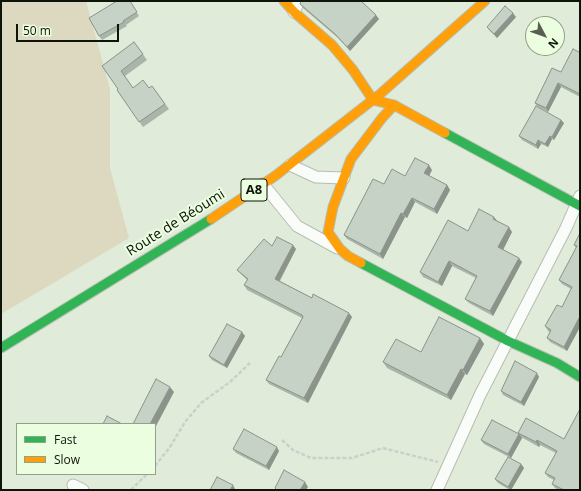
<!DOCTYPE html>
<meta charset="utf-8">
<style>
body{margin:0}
#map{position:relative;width:581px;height:491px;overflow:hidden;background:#e0ebd9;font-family:"Open Sans",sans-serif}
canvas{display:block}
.frame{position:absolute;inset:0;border:2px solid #0e140a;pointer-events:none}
.legend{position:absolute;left:16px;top:423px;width:140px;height:52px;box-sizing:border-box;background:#ebffe0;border:1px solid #93a18a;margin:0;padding:5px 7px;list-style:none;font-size:12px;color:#0e140a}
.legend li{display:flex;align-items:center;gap:8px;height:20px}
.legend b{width:20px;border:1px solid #93a18a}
.north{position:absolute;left:525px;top:16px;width:40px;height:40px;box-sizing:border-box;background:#ebffe0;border:1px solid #93a18a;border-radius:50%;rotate:131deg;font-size:11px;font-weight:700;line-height:16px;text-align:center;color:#0e140a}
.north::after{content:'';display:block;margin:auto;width:14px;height:18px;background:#585f52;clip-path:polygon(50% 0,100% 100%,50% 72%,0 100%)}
.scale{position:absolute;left:16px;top:24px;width:103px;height:18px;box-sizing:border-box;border:2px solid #0e140a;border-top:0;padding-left:5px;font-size:12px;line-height:14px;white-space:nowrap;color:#0e140a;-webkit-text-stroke:3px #ebffe0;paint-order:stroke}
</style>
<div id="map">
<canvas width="581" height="491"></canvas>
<div class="frame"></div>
<ul class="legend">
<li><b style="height:5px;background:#30b455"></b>Fast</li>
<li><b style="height:5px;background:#ff9f0a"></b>Slow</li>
</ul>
<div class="north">N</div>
<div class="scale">50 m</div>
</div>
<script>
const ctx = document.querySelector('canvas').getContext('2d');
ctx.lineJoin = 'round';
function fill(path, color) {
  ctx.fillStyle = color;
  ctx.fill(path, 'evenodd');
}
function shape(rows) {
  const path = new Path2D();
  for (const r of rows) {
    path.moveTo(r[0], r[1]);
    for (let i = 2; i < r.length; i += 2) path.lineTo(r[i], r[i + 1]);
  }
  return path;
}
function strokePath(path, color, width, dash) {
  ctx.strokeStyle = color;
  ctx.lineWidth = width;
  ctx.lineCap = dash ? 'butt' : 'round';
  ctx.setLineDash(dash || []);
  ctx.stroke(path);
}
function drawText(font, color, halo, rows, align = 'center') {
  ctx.font = font + ' "Open Sans",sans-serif';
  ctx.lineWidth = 4;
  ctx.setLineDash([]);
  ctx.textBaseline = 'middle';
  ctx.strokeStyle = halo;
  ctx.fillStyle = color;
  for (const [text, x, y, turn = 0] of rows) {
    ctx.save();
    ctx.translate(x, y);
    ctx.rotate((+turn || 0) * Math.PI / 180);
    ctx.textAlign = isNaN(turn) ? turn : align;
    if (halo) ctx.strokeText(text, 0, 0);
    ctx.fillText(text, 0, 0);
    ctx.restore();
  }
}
const green = shape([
 [1,1,86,1,110,89,110,168,129,238,1,314]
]);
const path = shape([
 [282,440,293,450,311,458,352,458,383,448,438,462],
 [155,466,170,447,185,422,201,403,230,382,250,363],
 [131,490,147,474]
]);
const street = shape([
 [294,12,299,1],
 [290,165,316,177,344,178],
 [263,184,297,226,337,248],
 [73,485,83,490],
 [437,490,480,395,566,228,580,196]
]);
const fast = shape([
 [445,133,580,206],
 [361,263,508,341,557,363,580,377],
 [1,348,211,219]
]);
const slow = shape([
 [284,1,294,12,332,45,353,70,373,100,394,105,445,133],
 [211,219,275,176,379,95,485,1],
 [361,263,348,256,340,249,328,232,333,207,351,159,382,118,394,105]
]);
const wall = shape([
 [130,1,139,16,126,25,127,26,102,40,99,36],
 [300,4,379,19,350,51,338,38,303,8],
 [516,17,497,38,489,30,487,27],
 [134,42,147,60,125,76,133,88,149,88,152,86,169,109,143,127,117,90,118,89,102,66],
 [580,50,580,97,561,87,548,112,537,106,535,103],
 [561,120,564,123,554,140,552,139,548,147,541,144,538,149,522,140,519,136],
 [432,170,429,176,447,185,450,190,437,214,415,202,407,218,405,217,383,259,347,239,344,235,384,184,405,176],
 [468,231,512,232,503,249,522,262,493,316,469,303,465,299,476,278,452,266,442,286,423,277,420,272],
 [580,233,580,327,567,351,550,342,547,338,550,332,548,331,545,326,562,307,571,289,562,284,559,280,576,248,574,245],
 [272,246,296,249,280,281,312,298,352,317,308,403,269,384,266,380,281,357,302,318,247,290,244,285,247,280,237,270],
 [245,336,227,368,212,360,209,356],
 [480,338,484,344,467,375,465,374,451,400,387,368,383,362,421,352],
 [539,377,524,406,503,395,501,391],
 [518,433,564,439,580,490,558,490,555,488,552,484,554,480,548,477,545,473,556,453,540,445,539,447,521,437,522,438,511,458,484,444,481,440,519,434],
 [233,449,279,451,269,470,236,453],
 [521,464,524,468,511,490,510,490,498,483,495,479]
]);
const shadedWall = shape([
 [513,13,516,17,497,38,494,34],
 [376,15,379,19,350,51,347,47],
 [558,83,561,87,548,112,546,108],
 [561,120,564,123,554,140,552,137],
 [550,136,552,139,548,147,545,144],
 [538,140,541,144,538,149,536,145],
 [429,165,432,170,428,178,424,173],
 [447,185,450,190,437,214,434,209],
 [412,198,415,202,407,218,403,214],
 [401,213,405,217,383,259,380,254],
 [494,217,498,222,493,219],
 [509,227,512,232,502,252,498,247],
 [293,245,296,249,278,283,275,279],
 [519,258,522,262,493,316,490,311],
 [449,261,452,266,442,286,438,282],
 [349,313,352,317,308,403,304,398],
 [579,318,580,320,580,327,567,351,564,347],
 [242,332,245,336,227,368,224,365],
 [480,338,484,344,467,375,463,370],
 [461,369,465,374,451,400,447,395],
 [537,373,539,377,524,406,521,402],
 [170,387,174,392,155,428,155,424,150,424],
 [519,434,522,438,511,458,508,454],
 [537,440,540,445,539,447,536,442],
 [277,447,279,451,269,470,266,466],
 [521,464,524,468,511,490,508,487],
 [305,482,308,487,306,490,300,490],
 [233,485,235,489,235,490,230,490]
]);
const building = shape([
 [117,1,130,1,137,12,123,21,124,22,99,36,89,18,117,1],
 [301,1,361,1,376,15,347,47,335,34,300,4,301,1],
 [505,6,513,13,494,34,487,27,505,6],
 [134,42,143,54,121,71,133,88,143,80,149,88,152,86,165,104,139,122,117,90,118,89,102,66,134,42],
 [573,49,579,52,580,50,580,94,558,83,546,108,535,103,552,68,561,72,573,49],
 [536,106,561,120,552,137,550,136,545,144,538,140,536,145,519,136,536,106],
 [415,158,429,165,424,173,447,185,434,209,412,198,403,214,401,213,380,254,344,235,373,179,384,184,392,169,405,176,415,158],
 [479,209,494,217,493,219,509,227,498,247,519,258,490,311,465,299,477,276,449,261,438,282,420,272,448,220,468,231,479,209],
 [580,233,580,319,579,318,564,347,547,338,551,330,545,326,557,305,562,307,572,287,559,280,577,246,574,245,580,233],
 [277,237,293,245,275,279,312,298,313,294,349,313,304,398,266,380,279,356,281,357,303,317,302,315,244,285,248,279,237,270,264,239,272,246,277,237],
 [439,317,480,338,463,370,461,369,447,395,383,362,396,339,421,352,439,317],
 [227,324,242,332,224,365,209,356,227,324],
 [515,361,537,373,521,402,501,391,515,361],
 [156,379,170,387,150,424,133,424,156,379],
 [580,409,580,490,564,490,552,484,555,478,545,473,557,451,537,440,536,442,518,433,526,418,564,439,580,409],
 [107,416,122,424,103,424,107,416],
 [492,420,519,434,508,454,481,440,492,420],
 [244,429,277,447,266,466,233,449,244,429],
 [508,457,521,464,508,487,495,479,508,457],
 [284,470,305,482,300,490,276,490,276,489,275,488,284,470],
 [217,477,233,485,230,490,210,490,217,477]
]);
const shields = [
 [254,190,26]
];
const shieldNames = [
 ["A8",254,190]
];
const streetNames = [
 ["Route de Béoumi",176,223,-32]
];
fill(green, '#ddd9c0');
strokePath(street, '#b6beb0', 13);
strokePath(fast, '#b6beb0', 11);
strokePath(slow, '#b6beb0', 11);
strokePath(path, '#cccfca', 2.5, [4, 2]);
strokePath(street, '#fafcf9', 11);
strokePath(fast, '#30b455', 9);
strokePath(slow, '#ff9f0a', 9);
fill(wall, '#aab5aa');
fill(shadedWall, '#8b938b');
fill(building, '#c6d2c6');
strokePath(building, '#8b938b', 1);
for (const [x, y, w] of shields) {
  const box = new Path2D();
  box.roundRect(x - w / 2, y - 11, w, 22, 3);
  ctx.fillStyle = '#ebffe0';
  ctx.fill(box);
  strokePath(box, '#0e140a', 1);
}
drawText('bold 13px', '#0e140a', null, shieldNames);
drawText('14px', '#0e140a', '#ebffe0', streetNames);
</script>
